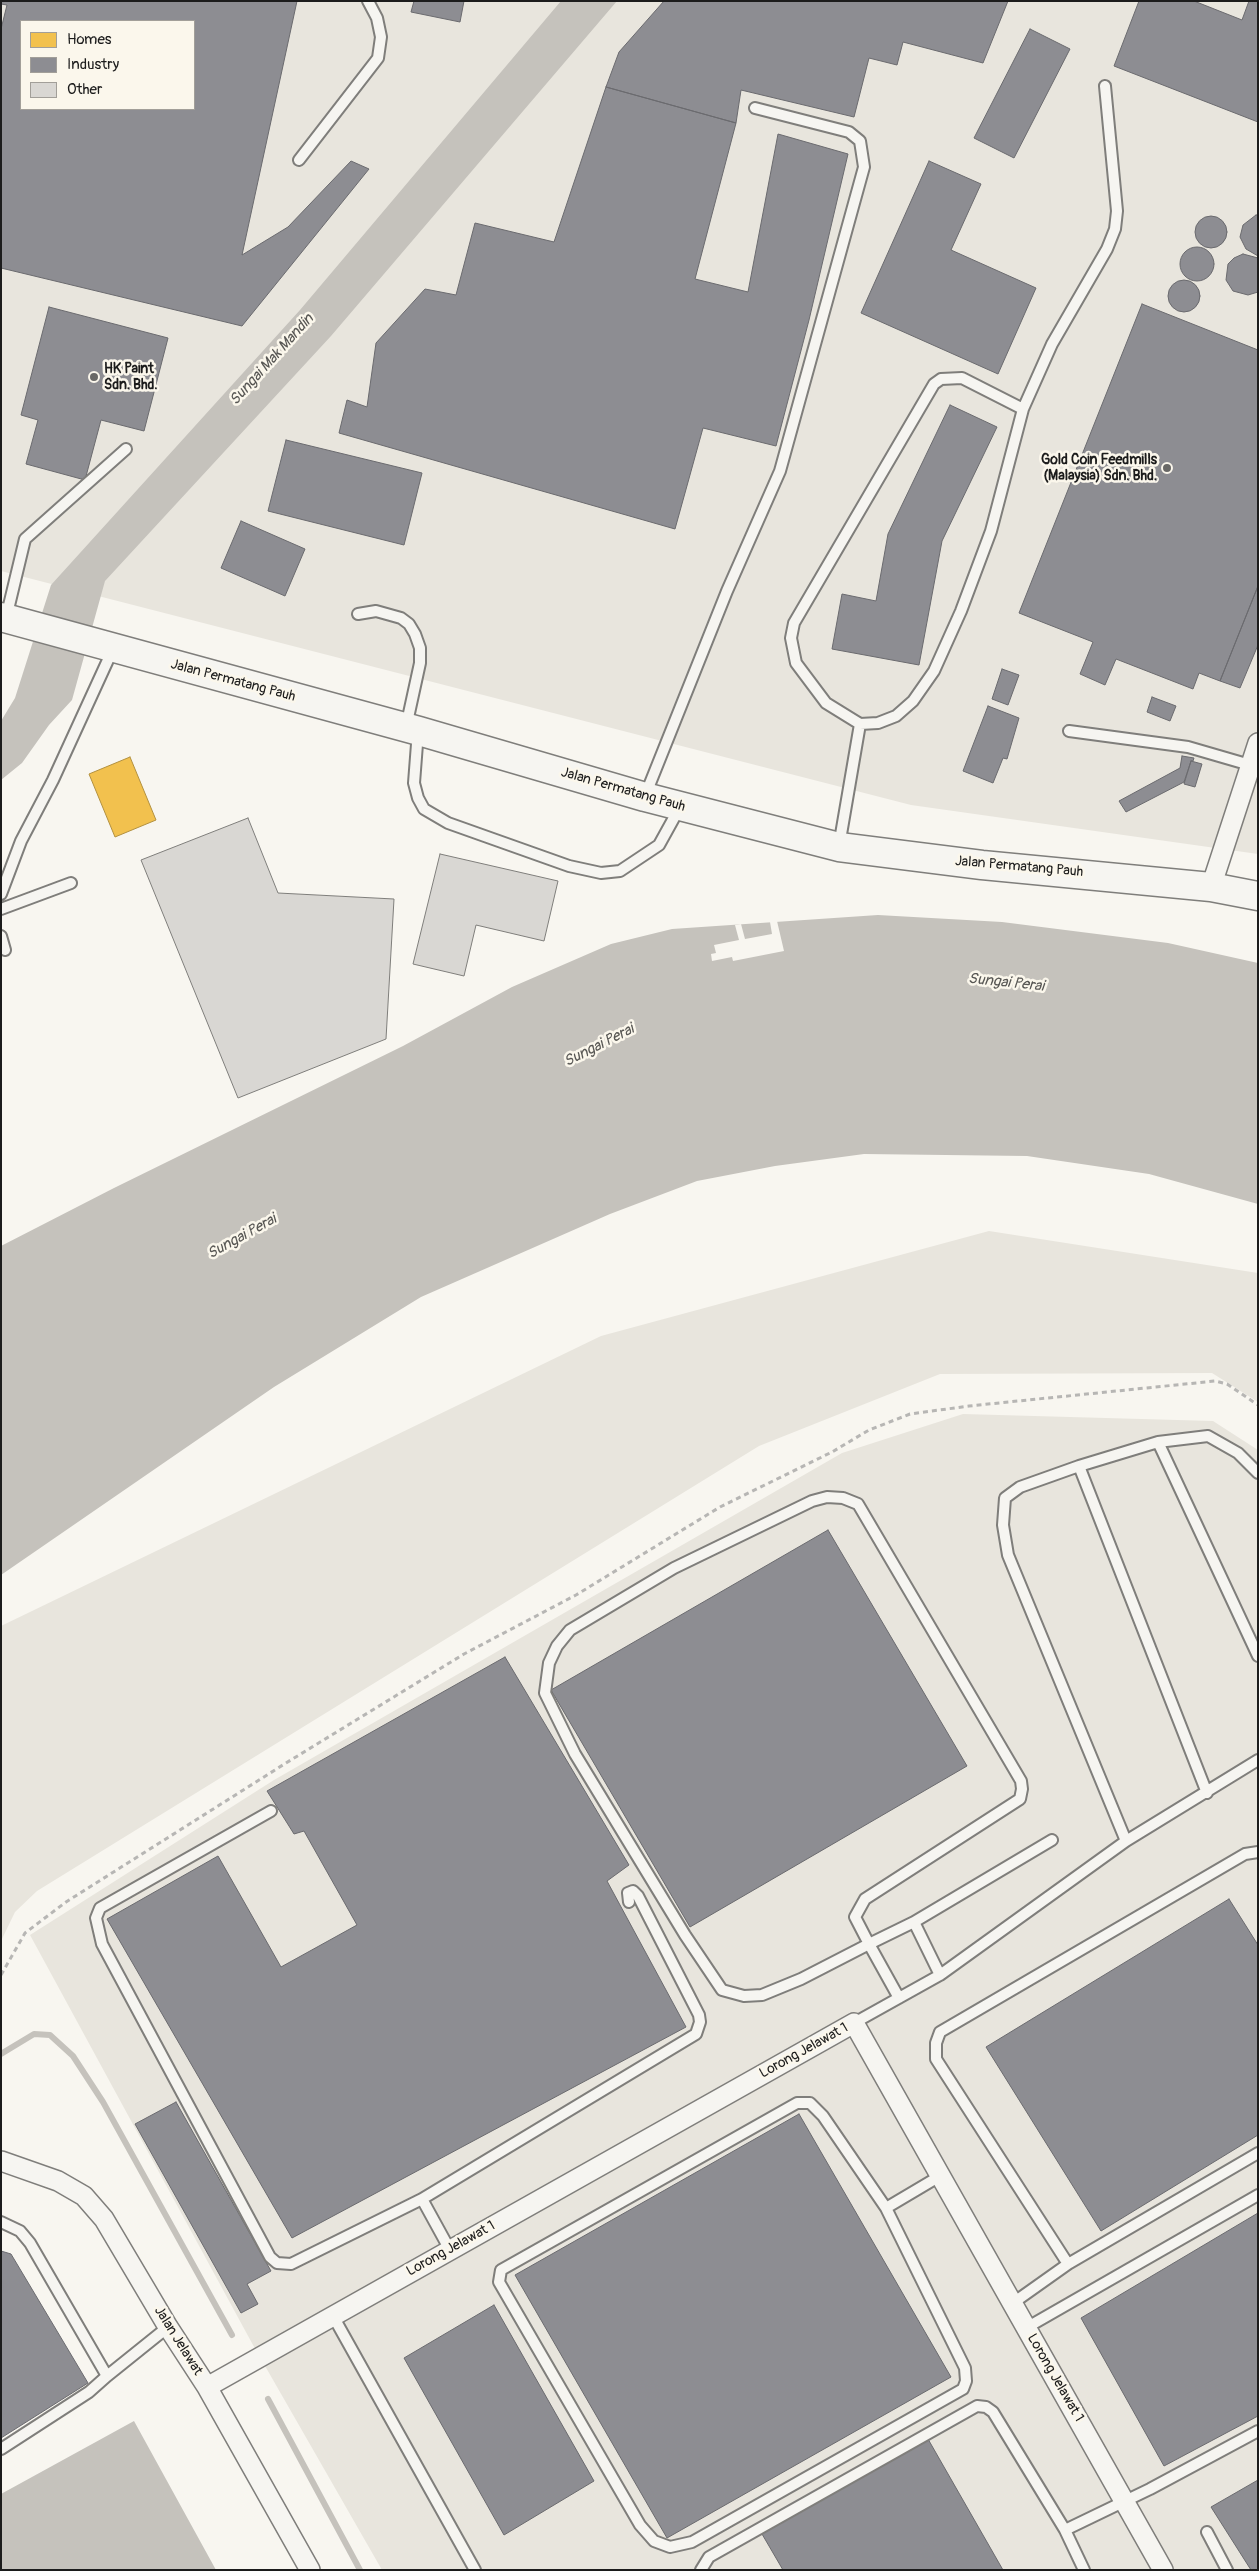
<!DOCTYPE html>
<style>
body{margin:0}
#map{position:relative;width:1259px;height:2571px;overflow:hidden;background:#f8f6f0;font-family:Pangolin,sans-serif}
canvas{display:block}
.frame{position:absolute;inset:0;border:2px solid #1c1c1c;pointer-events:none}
.legend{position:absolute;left:20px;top:20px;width:175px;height:90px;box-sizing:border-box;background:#fbf7ec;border:1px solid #a29f99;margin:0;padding:6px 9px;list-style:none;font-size:15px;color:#1c1c1c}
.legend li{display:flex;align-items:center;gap:10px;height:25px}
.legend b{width:25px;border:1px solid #a29f99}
</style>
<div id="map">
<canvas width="1259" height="2571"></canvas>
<div class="frame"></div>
<ul class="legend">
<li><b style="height:14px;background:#f2c14e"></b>Homes</li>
<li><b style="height:14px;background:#8d8d92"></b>Industry</li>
<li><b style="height:14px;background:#d9d7d3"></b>Other</li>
</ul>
</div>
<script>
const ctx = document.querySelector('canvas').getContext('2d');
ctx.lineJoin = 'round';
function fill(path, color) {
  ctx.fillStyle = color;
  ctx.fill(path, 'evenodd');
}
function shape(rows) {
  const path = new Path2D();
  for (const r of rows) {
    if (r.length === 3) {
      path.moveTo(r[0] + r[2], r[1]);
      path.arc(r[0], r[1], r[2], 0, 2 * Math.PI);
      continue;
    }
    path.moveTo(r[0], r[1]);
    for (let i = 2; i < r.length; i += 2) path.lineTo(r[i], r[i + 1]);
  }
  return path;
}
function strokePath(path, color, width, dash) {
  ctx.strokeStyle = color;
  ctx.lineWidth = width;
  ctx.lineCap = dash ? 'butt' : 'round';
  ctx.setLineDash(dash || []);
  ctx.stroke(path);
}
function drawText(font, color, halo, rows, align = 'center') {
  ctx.font = font + ' Pangolin,sans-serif';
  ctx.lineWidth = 5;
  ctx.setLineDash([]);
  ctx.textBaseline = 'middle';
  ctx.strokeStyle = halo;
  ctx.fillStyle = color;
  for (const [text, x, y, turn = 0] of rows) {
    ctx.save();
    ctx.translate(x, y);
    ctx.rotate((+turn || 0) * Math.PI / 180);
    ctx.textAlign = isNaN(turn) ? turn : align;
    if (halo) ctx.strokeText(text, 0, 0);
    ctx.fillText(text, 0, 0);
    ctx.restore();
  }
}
const built = shape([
 [1,1,1258,1,1258,854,911,805,1,571],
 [21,21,194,21,194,109,21,109],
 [989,1231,1258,1273,1258,1402,1212,1373,940,1374,759,1446,37,1891,15,1912,1,1941,1,1626,601,1336],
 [963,1414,1213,1421,1258,1450,1258,2570,382,2570,253,2345,30,1935,274,1780,842,1453]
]);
const water = shape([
 [561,1,617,1,331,336,105,581,72,700,49,725,22,763,1,780,1,721,15,698,51,585,300,310],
 [878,915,1002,922,1168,943,1258,963,1258,1204,1149,1174,1027,1156,864,1154,775,1166,697,1181,610,1214,421,1297,274,1387,1,1575,1,1246,114,1188,403,1046,512,987,611,944,672,929],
 [134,2421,216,2570,1,2570,1,2494]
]);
const pier = shape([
 [777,921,784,951,733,961,732,957,712,961,711,954,716,953,714,945,739,940,735,925,741,924,745,939,772,934,770,922]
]);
const homes = shape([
 [130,757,156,820,115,837,89,774,130,757]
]);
const industry = shape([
 [1,1,297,1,242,255,288,227,351,161,369,169,242,326,1,268,1,29,7,5,1,4,1,1],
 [21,21,194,21,194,109,21,109,21,21],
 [414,1,464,1,460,22,411,12,414,1],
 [664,1,1008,1,983,63,903,42,897,65,869,58,854,117,741,90,736,123,606,87,619,52,664,1],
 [1139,1,1194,1,1242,20,1249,1,1258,1,1258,122,1114,66,1139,1],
 [1030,29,1070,49,1014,158,974,138,1030,29],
 [606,87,736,123,695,279,748,292,778,134,848,154,809,320,776,446,703,428,675,529,339,433,347,400,367,407,376,343,425,289,456,295,475,223,554,242,606,87],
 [929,161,981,184,951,250,1036,288,998,374,861,313,929,161],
 [1256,215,1258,215,1258,256,1246,249,1240,237,1243,225,1256,215],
 [1211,232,16],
 [1197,264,17],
 [1243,254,1258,258,1258,292,1248,295,1233,291,1226,280,1228,264,1234,258,1243,254],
 [1184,296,16],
 [1142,304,1258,350,1258,586,1220,681,1199,673,1193,689,1116,659,1105,685,1080,674,1093,642,1019,613,1142,304],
 [49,307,168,338,144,431,101,420,85,480,26,464,38,420,21,415,49,307],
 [950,405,997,427,942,541,919,665,832,649,842,594,876,601,888,534,950,405],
 [286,440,422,473,404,545,268,511,286,440],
 [241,521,305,549,285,596,221,568,241,521],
 [1258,586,1258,645,1240,688,1220,681,1258,586],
 [1002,669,1019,675,1008,705,992,699,1002,669],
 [1152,697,1176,706,1170,721,1147,712,1152,697],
 [988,706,1019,718,1007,759,1003,758,993,783,963,771,988,706],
 [1182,756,1194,758,1193,761,1191,761,1184,782,1126,812,1119,801,1180,768,1182,756],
 [1191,761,1202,764,1195,787,1184,784,1191,761],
 [828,1530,967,1766,690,1927,551,1690,828,1530],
 [505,1657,629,1865,607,1881,686,2027,292,2238,107,1919,218,1856,281,1967,357,1925,304,1831,294,1834,267,1791,505,1657],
 [1229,1899,1258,1945,1258,2135,1101,2231,986,2047,1229,1899],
 [176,2102,271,2271,247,2284,258,2304,241,2313,135,2124,176,2102],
 [799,2114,951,2377,667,2538,515,2275,799,2114],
 [1258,2213,1258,2416,1164,2466,1081,2318,1258,2213],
 [1,2251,11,2254,88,2383,1,2438,1,2251],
 [494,2305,594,2481,504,2535,404,2358,494,2305],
 [928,2439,1003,2570,783,2570,762,2534,928,2439],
 [1258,2480,1258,2570,1251,2570,1211,2507,1258,2480]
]);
const stream = shape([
 [1,2054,34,2034,50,2035,73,2056,103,2102,232,2335],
 [268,2399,360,2570]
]);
const building = shape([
 [248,818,278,893,394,899,386,1039,238,1098,141,860,248,818],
 [440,854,558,881,544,941,476,925,464,976,413,964,440,854]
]);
const path = shape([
 [1,1975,25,1933,66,1902,286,1763,464,1654,576,1595,720,1507,832,1452,869,1430,910,1414,969,1406,1215,1381,1227,1384,1258,1405]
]);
const service = shape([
 [299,160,378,58,381,37,377,18,368,1],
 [358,614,376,611,401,618,409,624,415,634,420,648,420,663,406,727],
 [6,618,25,539,126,449],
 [860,724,878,723,896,716,913,701,934,671,961,611,991,531,1023,409],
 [418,731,414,783,418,798,424,809,448,823,569,866,601,873,620,871,659,845,680,807],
 [1069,731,1188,747,1250,765],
 [645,796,727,591,780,471,864,167,860,141,849,132,755,108],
 [839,846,860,724,826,703,796,663,791,638,794,623,934,384,941,379,962,378,1023,409,1052,344,1107,249,1115,229,1117,211,1105,86],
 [1,894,21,841,53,780,113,649],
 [1,909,71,883],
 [1,936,5,950],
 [1158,1442,1208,1436,1238,1453,1258,1473],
 [1079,1466,1158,1442,1258,1656],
 [271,1811,100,1908,96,1918,102,1944,270,2257,277,2263,291,2264,422,2199,450,2250],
 [1126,1841,1008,1555,1003,1525,1005,1498,1020,1487,1079,1466,1207,1793],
 [914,1922,940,1975],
 [899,1998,869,1944,801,1979,762,1995,744,1996,722,1990,685,1935,575,1754,545,1693,549,1663,557,1646,570,1630,674,1568,812,1501,827,1497,843,1498,858,1504,1021,1781,1022,1789,1020,1799,865,1899,855,1917,869,1944,914,1922,1052,1840],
 [854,2023,940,1975,1126,1841,1258,1760],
 [422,2199,696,2034,700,2022,699,2015,638,1896,633,1891,628,1893,629,1902],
 [886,2208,823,2116,810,2103,797,2103,501,2270,499,2282,640,2525,654,2541,670,2547,692,2542,963,2389,966,2381,965,2368,886,2208,940,2176],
 [1,2222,20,2231,30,2243,107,2376,168,2327],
 [1068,2264,936,2059,936,2043,940,2032,1245,1854,1258,1852],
 [1013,2303,1068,2264,1258,2153],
 [333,2316,475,2570],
 [1026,2328,1258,2195],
 [1,2449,89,2392,107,2376],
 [1207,2532,1227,2570],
 [701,2570,709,2557,977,2406,986,2407,993,2412,1065,2530],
 [1084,2570,1065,2530,1150,2489,1258,2431]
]);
const minor = shape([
 [1211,887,1258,743],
 [1,2161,58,2181,84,2196,104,2219,168,2327,207,2387,310,2570],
 [207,2387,854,2023,1163,2570]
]);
const primary = shape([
 [1,617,419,731,645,797,839,847,982,865,1211,887,1258,896]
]);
const markers = [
 [94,377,5,"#696866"],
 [1167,468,5,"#696866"]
];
const poiNames = [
 ["HK Paint",104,369],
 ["Sdn. Bhd.",104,385],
 ["Gold Coin Feedmills",1157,460,"right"],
 ["(Malaysia) Sdn. Bhd.",1157,476,"right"]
];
const streetNames = [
 ["Jalan Permatang Pauh",233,681,15],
 ["Jalan Permatang Pauh",623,790,16],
 ["Jalan Permatang Pauh",1019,867,5],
 ["Lorong Jelawat 1",804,2051,-29],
 ["Lorong Jelawat 1",451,2249,-29],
 ["Jalan Jelawat",178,2341,58],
 ["Lorong Jelawat 1",1055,2378,60]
];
const waterNames = [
 ["Sungai Mak Mandin",272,360,-48],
 ["Sungai Perai",1006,983,6],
 ["Sungai Perai",599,1046,-27],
 ["Sungai Perai",242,1237,-29]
];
fill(built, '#e8e5dd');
fill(water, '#c5c2bc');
fill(pier, '#f8f6f0');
fill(homes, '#f2c14e');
strokePath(homes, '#b2903f', 1);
fill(industry, '#8d8d92');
strokePath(industry, '#6b6b6f', 1);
strokePath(stream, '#c5c2bc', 6);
fill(building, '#d9d7d3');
strokePath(building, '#7f7e7b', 1);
strokePath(service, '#7f7e7b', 14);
strokePath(minor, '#7f7e7b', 22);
strokePath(primary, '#7f7e7b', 31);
strokePath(path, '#b7b6b4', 3, [5, 4]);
strokePath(service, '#f6f5f1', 10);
strokePath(minor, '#f6f5f1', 19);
strokePath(primary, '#f6f5f1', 28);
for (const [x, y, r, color] of markers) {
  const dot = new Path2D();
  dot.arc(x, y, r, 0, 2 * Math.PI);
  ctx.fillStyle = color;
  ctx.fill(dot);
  strokePath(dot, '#fbf7ec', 2);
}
drawText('bold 14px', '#1c1c1c', '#fbf7ec', poiNames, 'left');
drawText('14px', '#1c1c1c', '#fbf7ec', streetNames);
drawText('italic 15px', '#575653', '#fbf7ec', waterNames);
</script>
